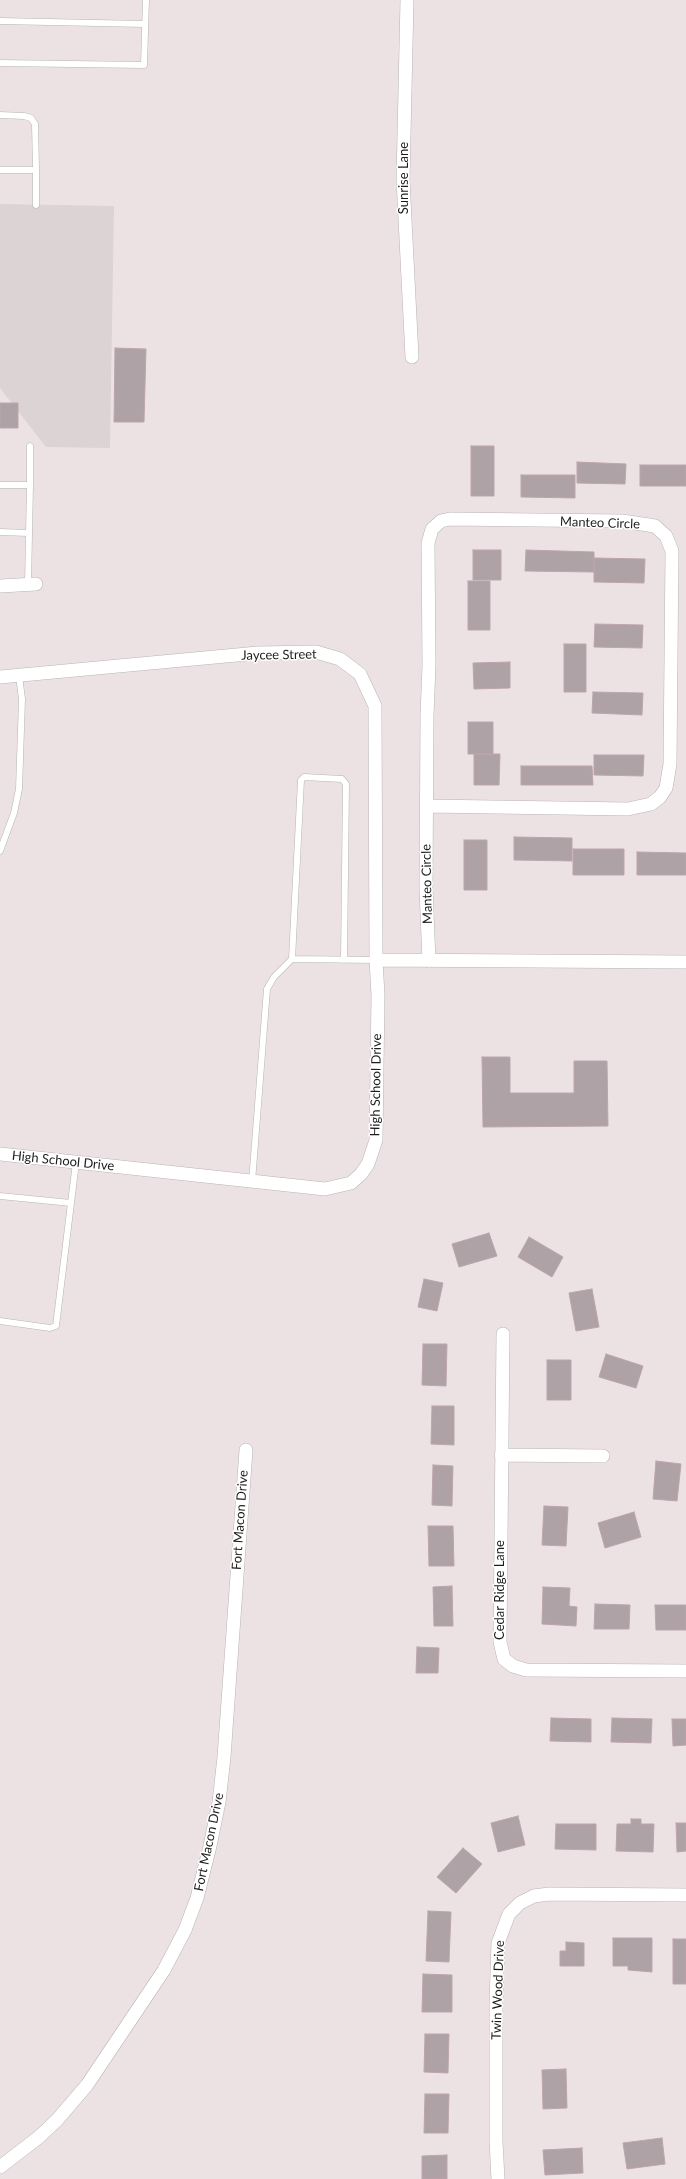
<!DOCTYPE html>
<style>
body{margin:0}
canvas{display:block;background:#ede2e3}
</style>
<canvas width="686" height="2179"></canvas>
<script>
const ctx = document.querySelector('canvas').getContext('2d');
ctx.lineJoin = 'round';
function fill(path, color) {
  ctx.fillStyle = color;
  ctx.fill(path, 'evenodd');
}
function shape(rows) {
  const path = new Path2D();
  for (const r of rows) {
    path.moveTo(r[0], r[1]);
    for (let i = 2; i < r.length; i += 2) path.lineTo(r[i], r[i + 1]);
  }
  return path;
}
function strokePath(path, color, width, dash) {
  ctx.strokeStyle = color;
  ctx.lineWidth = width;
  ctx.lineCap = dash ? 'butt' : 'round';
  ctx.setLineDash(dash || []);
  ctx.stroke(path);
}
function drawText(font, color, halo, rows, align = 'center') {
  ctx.font = font + ' Lato,sans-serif';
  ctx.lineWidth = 3;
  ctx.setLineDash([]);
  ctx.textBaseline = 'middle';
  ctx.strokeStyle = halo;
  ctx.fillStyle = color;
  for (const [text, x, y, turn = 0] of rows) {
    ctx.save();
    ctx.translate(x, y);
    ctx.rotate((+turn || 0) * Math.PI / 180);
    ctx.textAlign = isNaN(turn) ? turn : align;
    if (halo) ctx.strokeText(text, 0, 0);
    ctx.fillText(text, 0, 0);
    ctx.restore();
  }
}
const airport = shape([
 [0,204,114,206,110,448,46,447,0,388]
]);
const building = shape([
 [115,348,146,349,144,422,114,422,115,348],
 [0,403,18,403,18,428,0,428,0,403],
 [471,446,494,446,494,496,471,496,471,446],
 [577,462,626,464,625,484,577,483,577,462],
 [640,465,686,465,686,486,640,486,640,465],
 [521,475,575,475,575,498,521,497,521,475],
 [473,550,501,550,501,580,473,580,473,550],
 [526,550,594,552,594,572,525,571,526,550],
 [594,558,645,559,644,583,594,582,594,558],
 [468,581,490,581,490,630,468,630,468,581],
 [595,624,643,625,642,648,594,647,595,624],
 [564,644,586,644,586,692,564,692,564,644],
 [510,662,510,688,474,689,473,663,510,662],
 [593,692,643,693,642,715,592,713,593,692],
 [468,722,493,722,493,754,468,754,468,722],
 [474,754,500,754,499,785,474,785,474,754],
 [594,755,644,755,643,776,594,775,594,755],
 [521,766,592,766,593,785,521,785,521,766],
 [514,837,572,838,572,861,514,860,514,837],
 [464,840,487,840,487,890,464,890,464,840],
 [573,849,624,849,624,875,573,875,573,849],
 [637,852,686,853,686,875,637,875,637,852],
 [482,1057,510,1057,510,1093,574,1093,574,1061,607,1061,608,1126,483,1127,482,1057],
 [489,1233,497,1256,459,1267,452,1244,489,1233],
 [529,1237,563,1257,552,1277,518,1257,529,1237],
 [424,1279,443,1283,437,1311,418,1307,424,1279],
 [592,1289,599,1327,576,1331,569,1293,592,1289],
 [423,1344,447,1344,446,1386,422,1385,423,1344],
 [606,1354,643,1366,636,1388,599,1377,606,1354],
 [547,1360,571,1360,571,1400,547,1400,547,1360],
 [432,1406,454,1406,454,1445,431,1444,432,1406],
 [656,1461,681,1464,677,1501,653,1499,656,1461],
 [433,1465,453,1466,452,1506,432,1505,433,1465],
 [544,1506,568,1507,566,1546,542,1545,544,1506],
 [634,1512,641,1537,605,1548,598,1523,634,1512],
 [428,1526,453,1526,454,1566,429,1566,428,1526],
 [452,1586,453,1626,434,1626,433,1587,452,1586],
 [543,1587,570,1588,569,1606,577,1607,576,1626,542,1624,543,1587],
 [595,1604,630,1605,629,1629,594,1629,595,1604],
 [655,1605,686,1605,686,1630,656,1630,655,1605],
 [417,1647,439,1648,438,1673,416,1673,417,1647],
 [551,1718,591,1719,591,1742,550,1741,551,1718],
 [612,1718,652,1719,651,1743,611,1742,612,1718],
 [672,1719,686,1719,686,1745,673,1746,672,1719],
 [518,1816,525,1845,498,1852,491,1823,518,1816],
 [631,1819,641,1819,641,1824,654,1824,653,1852,616,1851,617,1824,631,1824,631,1819],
 [676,1823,686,1823,686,1851,677,1852,676,1823],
 [556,1824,596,1824,596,1850,555,1849,556,1824],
 [463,1848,482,1864,456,1893,437,1877,463,1848],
 [428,1911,451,1912,449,1962,426,1961,428,1911],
 [613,1938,652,1938,652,1972,628,1970,628,1966,613,1966,613,1938],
 [673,1939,686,1939,686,1984,673,1984,673,1939],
 [566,1942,584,1943,584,1966,560,1966,560,1951,566,1951,566,1942],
 [423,1974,452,1975,452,2012,422,2012,423,1974],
 [425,2034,449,2034,448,2073,424,2072,425,2034],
 [566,2069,567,2108,543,2109,542,2070,566,2069],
 [425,2094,449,2094,448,2133,424,2133,425,2094],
 [662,2138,665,2164,627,2169,623,2143,662,2138],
 [582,2148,583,2173,545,2175,543,2150,582,2148],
 [447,2155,447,2179,422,2179,422,2156,447,2155]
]);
const service = shape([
 [0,21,145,24],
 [0,63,144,65,146,0],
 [0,115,24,116,31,118,35,124,36,170,0,170],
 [36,205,36,170],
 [0,485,30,485,28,584],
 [30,485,30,446],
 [0,532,29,533],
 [0,851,14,813,19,789,22,699,19,676],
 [292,959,301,780,304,777,342,779,346,784,344,960],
 [252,1182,267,989,274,977,292,959,376,960],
 [0,1196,71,1203],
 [0,1321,50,1328,56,1326,76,1162]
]);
const minor = shape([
 [407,0,403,180,412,357],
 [0,586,36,584],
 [0,677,258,653,316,652,340,659,360,674,375,706,376,960],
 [427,806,628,809,651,804,660,797,666,788,670,764,672,551,666,536,655,526,622,521,450,519,441,521,432,529,428,543,429,666,427,715,426,889,429,961],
 [0,1154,325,1189,351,1183,361,1174,368,1164,376,1140,378,995,376,960,686,962],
 [503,1334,500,1642,504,1659,513,1666,526,1670,686,1671],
 [501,1455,603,1456],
 [0,2167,39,2137,57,2120,87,2085,164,1970,185,1930,197,1898,210,1846,219,1802,224,1757,246,1450],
 [498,2179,496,2141,496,2002,498,1943,509,1914,520,1903,534,1896,549,1894,686,1895]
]);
const streetNames = [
 ["Sunrise Lane",404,178,-90],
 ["Manteo Circle",600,523,2],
 ["Jaycee Street",279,655,-1],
 ["Manteo Circle",427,884,-91],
 ["High School Drive",376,1085,-89],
 ["High School Drive",63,1161,6],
 ["Fort Macon Drive",240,1520,-86],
 ["Cedar Ridge Lane",500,1590,-90],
 ["Fort Macon Drive",209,1842,-78],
 ["Twin Wood Drive",498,1990,-88]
];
fill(airport, '#dbd3d4');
fill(building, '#aea2a6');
strokePath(building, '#bda5ad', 1);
strokePath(service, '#b5b5b5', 7);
strokePath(minor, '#b5b5b5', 14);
strokePath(service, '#fff', 6);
strokePath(minor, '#fff', 13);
drawText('13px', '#1c1c1c', '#fff', streetNames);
</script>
